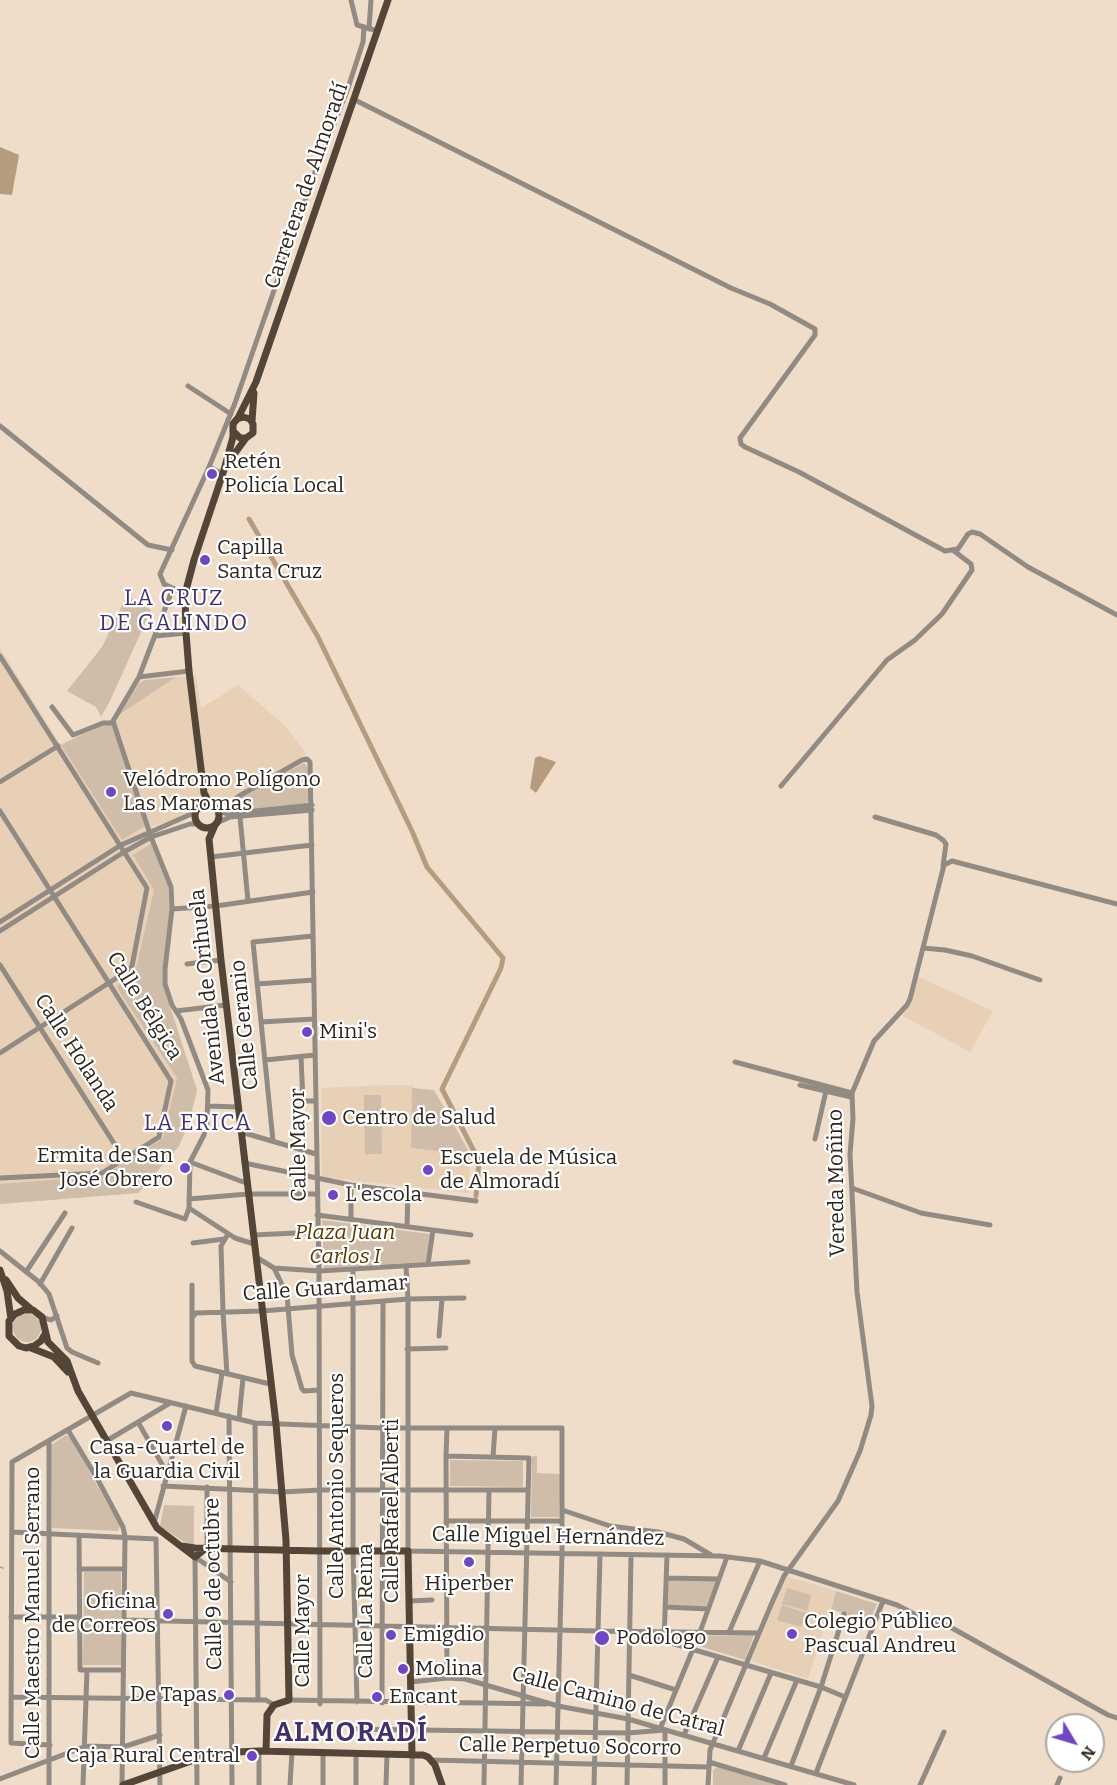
<!DOCTYPE html>
<meta charset="utf-8">
<style>
body{margin:0}
#map{position:relative;width:1117px;height:1785px;overflow:hidden;background:#efddc9;font-family:Bitter,serif}
canvas{display:block}
.north{position:absolute;left:1045px;top:1713px;width:60px;height:60px;box-sizing:border-box;background:#fff;border:2px solid #aba8a5;border-radius:50%;rotate:128deg;font-size:16px;font-weight:700;line-height:24px;text-align:center;color:#2d261f}
.north::after{content:'';display:block;margin:auto;width:21px;height:27px;background:#7147c0;clip-path:polygon(50% 0,100% 100%,50% 72%,0 100%)}
</style>
<div id="map">
<canvas width="1117" height="1785"></canvas>
<div class="north">N</div>
</div>
<script>
const ctx = document.querySelector('canvas').getContext('2d');
ctx.lineJoin = 'round';
function fill(path, color) {
  ctx.fillStyle = color;
  ctx.fill(path, 'evenodd');
}
function shape(rows) {
  const path = new Path2D();
  for (const r of rows) {
    if (r.length === 3) {
      path.moveTo(r[0] + r[2], r[1]);
      path.arc(r[0], r[1], r[2], 0, 2 * Math.PI);
      continue;
    }
    path.moveTo(r[0], r[1]);
    for (let i = 2; i < r.length; i += 2) path.lineTo(r[i], r[i + 1]);
  }
  return path;
}
function strokePath(path, color, width, dash) {
  ctx.strokeStyle = color;
  ctx.lineWidth = width;
  ctx.lineCap = dash ? 'butt' : 'round';
  ctx.setLineDash(dash || []);
  ctx.stroke(path);
}
function drawText(font, color, halo, rows, align = 'center') {
  ctx.font = font + ' Bitter,serif';
  ctx.lineWidth = 4.5;
  ctx.setLineDash([]);
  ctx.textBaseline = 'middle';
  ctx.strokeStyle = halo;
  ctx.fillStyle = color;
  for (const [text, x, y, turn = 0] of rows) {
    ctx.save();
    ctx.translate(x, y);
    ctx.rotate((+turn || 0) * Math.PI / 180);
    ctx.textAlign = isNaN(turn) ? turn : align;
    if (halo) ctx.strokeText(text, 0, 0);
    ctx.fillText(text, 0, 0);
    ctx.restore();
  }
}
const built = shape([
 [0,648,60,744,111,721,176,677,196,676,201,708,238,685,285,726,307,754,216,805,203,802,195,809,193,813,145,829,168,887,163,985,197,1090,191,1118,179,1146,138,1193,0,1204],
 [919,977,993,1011,970,1052,903,1016],
 [386,1085,413,1085,411,1148,471,1155,468,1193,322,1177,321,1088],
 [786,1576,836,1591,808,1679,751,1661]
]);
const green = shape([
 [127,595,151,610,110,701,101,717,96,707,67,691,102,647],
 [176,677,119,715,139,683,144,680],
 [111,721,145,826,122,840,61,745],
 [304,763,308,768,309,800,306,803,245,810,242,809,239,801,240,797],
 [151,844,168,886,170,910,162,975,163,985,197,1090,187,1128,179,1146,138,1193,0,1204,0,1184,104,1176,163,1138,177,1078,117,988,119,984,135,973,154,890,133,855],
 [412,1088,434,1090,471,1155,411,1148],
 [364,1095,381,1095,382,1154,365,1154],
 [322,1220,430,1234,426,1262,324,1268],
 [27,1328,14],
 [66,1435,70,1437,120,1526,118,1531,52,1528,51,1445],
 [532,1456,537,1456,537,1473,561,1474,559,1517,531,1517],
 [450,1460,523,1461,523,1487,450,1486],
 [164,1505,194,1506,194,1544,187,1544,160,1526],
 [84,1572,121,1572,122,1665,83,1665],
 [670,1580,714,1580,716,1582,706,1607,670,1605,668,1604,668,1582],
 [787,1588,811,1595,807,1611,782,1604],
 [836,1591,877,1604,869,1623,831,1609],
 [782,1605,806,1613,801,1627,777,1620],
 [754,1635,745,1660,669,1637,670,1636],
 [717,1767,777,1785,713,1785,713,1770]
]);
const water = shape([
 [0,147,19,155,12,195,0,194],
 [539,756,556,762,536,793,530,788,535,758]
]);
const stream = shape([
 [0,1567,3,1568]
]);
const canal = shape([
 [249,519,318,637,412,831,427,867,503,958,501,968,442,1089,479,1161,476,1196]
]);
const minor = shape([
 [351,0,357,25,378,31],
 [369,29,371,0],
 [355,100,731,288,770,304,815,329,815,335,740,438,741,444,745,447,799,472,945,551,958,549,968,534,972,532,980,534,1028,567,1117,615],
 [188,386,231,414],
 [0,426,148,545,172,550],
 [209,467,235,403,314,175,348,88,363,42,364,27],
 [173,588,139,677,113,721,151,837,171,887,172,909,165,969,165,984,172,1005,181,1019,208,1090,207,1123,204,1135,190,1162,189,1208,235,1238,254,1244],
 [185,594,164,584,160,574,209,467,223,474],
 [155,636,186,633],
 [0,656,147,888,132,966,129,970,0,1053],
 [139,677,189,671],
 [52,707,73,735,103,723,113,723],
 [0,782,58,746],
 [781,786,887,660,915,640,942,614,972,570,971,564,954,551],
 [218,810,227,814,312,805],
 [0,811,171,1081,159,1137,102,1173,0,1178],
 [237,813,236,798,239,796,302,760,307,759,310,762,319,1271,320,1704],
 [240,817,248,901],
 [875,817,936,835,943,840,946,844,943,866],
 [217,823,230,817,312,810],
 [211,857,312,845],
 [172,909,216,906,313,892],
 [0,922,121,845,196,812],
 [0,931,124,852,151,837,190,824,199,824],
 [923,948,945,950,972,956,1040,980],
 [187,964,221,960],
 [0,965,124,1159],
 [257,984,314,980],
 [176,1011,226,1005],
 [261,1022,314,1019],
 [301,1057,303,1101,315,1101],
 [265,1060,315,1055],
 [735,1062,852,1093],
 [800,1085,851,1097],
 [208,1106,238,1107],
 [241,1132,316,1154],
 [815,1139,826,1091],
 [273,1141,253,942,313,936],
 [190,1162,246,1183],
 [244,1163,351,1185,476,1201],
 [852,1188,921,1213,990,1225],
 [189,1199,248,1194,316,1194],
 [136,1202,185,1219,189,1208],
 [317,1215,471,1235],
 [351,1219,351,1185],
 [407,1226,408,1192],
 [253,1235,318,1232],
 [193,1243,224,1239],
 [0,1251,39,1282,49,1294,67,1348,72,1352,98,1363],
 [256,1257,274,1268,319,1271,468,1262],
 [428,1264,433,1230],
 [406,1266,408,1299,408,1551,720,1556,760,1561,897,1605,914,1614,952,1628,1108,1715,1117,1718],
 [274,1268,287,1295,292,1355,302,1389,304,1391,319,1390],
 [353,1269,353,1551,357,1702],
 [26,1272,65,1213],
 [40,1284,72,1228],
 [192,1285,192,1361,195,1366,270,1384],
 [42,1317,51,1320,57,1316],
 [192,1318,196,1313,262,1311,408,1299,464,1298],
 [439,1336,442,1299],
 [407,1349,446,1348],
 [227,1374,223,1312,221,1246,228,1234],
 [216,1413,222,1373],
 [229,1416,232,1785],
 [239,1419,243,1378],
 [138,1422,167,1473],
 [255,1423,258,1700],
 [447,1428,446,1456,447,1678],
 [68,1430,98,1480,123,1527,125,1536,122,1785],
 [108,1440,170,1403],
 [49,1441,49,1785],
 [446,1456,529,1458,521,1785],
 [493,1457,495,1428],
 [163,1486,283,1492,320,1490,528,1490],
 [562,1510,610,1526,658,1532,684,1539,711,1555],
 [446,1521,562,1521],
 [154,1523,186,1406],
 [12,1532,156,1539],
 [79,1535,80,1670,123,1670],
 [156,1539,160,1785],
 [207,1548,207,1487],
 [195,1556,197,1785],
 [195,1557,231,1582],
 [79,1569,124,1569],
 [666,1578,719,1579],
 [409,1601,432,1600],
 [665,1607,708,1609],
 [11,1617,79,1617],
 [124,1620,598,1631,759,1633],
 [700,1632,727,1557],
 [729,1632,760,1561],
 [637,1633,821,1687,845,1697],
 [664,1641,667,1555],
 [629,1675,676,1690],
 [411,1682,447,1678,465,1679,558,1706,628,1719,854,1785],
 [11,1697,258,1700,266,1700,274,1705],
 [289,1700,546,1704],
 [382,1703,383,1303],
 [351,1729,628,1733,665,1730,665,1785],
 [660,1729,693,1649],
 [684,1735,718,1657],
 [50,1745,11,1743,12,1462,131,1393,255,1423,383,1428,562,1428,562,1553,556,1785],
 [259,1751,259,1785],
 [738,1751,771,1673],
 [323,1753,323,1785],
 [356,1753,356,1785],
 [764,1758,797,1680],
 [431,1760,709,1767],
 [709,1762,785,1785],
 [791,1766,821,1687,844,1614],
 [816,1773,883,1601],
 [0,1779,86,1746,123,1747,160,1735],
 [83,1785,87,1670],
 [290,1785,292,1752],
 [386,1785,387,1754],
 [412,1785,412,1755],
 [484,1785,489,1490],
 [594,1785,600,1554],
 [627,1785,631,1555],
 [708,1785,710,1750,771,1605,784,1576,838,1501,860,1451,871,1415,872,1406,857,1292,850,1154,853,1119,852,1093,874,1041,907,1005,910,999,944,865,952,861,1117,904],
 [920,1785,944,1732],
 [1057,1785,1060,1778]
]);
const major = shape([
 [238,418,256,382,388,0],
 [252,421,254,393],
 [230,460,246,438],
 [210,804,204,793,189,671,186,633,185,594,194,560,224,470,233,437,233,424,237,419,243,417,250,419,253,424,253,433,246,438,240,438,233,431],
 [207,816,12],
 [215,825,209,839,221,960,276,1424,286,1540,289,1700,274,1705,267,1715,266,1751],
 [0,1270,7,1291,11,1319],
 [6,1280,18,1298,32,1310],
 [45,1334,41,1341,34,1346,26,1348,19,1346,9,1336,9,1321,15,1314,24,1310,33,1310,42,1317,48,1342,67,1361,78,1391,157,1528,195,1557,206,1548],
 [31,1348,54,1357,68,1372],
 [181,1546,195,1548,319,1551,408,1551,412,1755],
 [123,1785,214,1753,259,1751,423,1755,428,1757,435,1765,442,1785]
]);
const markers = [
 [212,474,6,"#7147c0"],
 [205,560,6,"#7147c0"],
 [111,792,6,"#7147c0"],
 [307,1032,6,"#7147c0"],
 [329,1118,8,"#7147c0"],
 [185,1168,6,"#7147c0"],
 [428,1170,6,"#7147c0"],
 [333,1195,6,"#7147c0"],
 [167,1426,6,"#7147c0"],
 [469,1562,6,"#7147c0"],
 [168,1614,6,"#7147c0"],
 [792,1634,6,"#7147c0"],
 [391,1635,6,"#7147c0"],
 [602,1638,8,"#7147c0"],
 [403,1669,6,"#7147c0"],
 [229,1695,6,"#7147c0"],
 [377,1697,6,"#7147c0"],
 [252,1756,6,"#7147c0"]
];
const streetNames = [
 ["Carretera de Almoradí",307,186,-71],
 ["Avenida de Orihuela",208,987,-96],
 ["Calle Bélgica",144,1006,58],
 ["Calle Geranio",245,1025,-96],
 ["Calle Holanda",76,1053,57],
 ["Calle Mayor",299,1145,-91],
 ["Vereda Moñino",837,1183,-91],
 ["Calle Guardamar",325,1289,-4],
 ["Calle Antonio Sequeros",337,1486,-90],
 ["Calle Rafael Alberti",392,1511,-90],
 ["Calle Miguel Hernández",548,1537,1],
 ["Calle 9 de octubre",214,1584,-91],
 ["Calle La Reina",366,1611,-90],
 ["Calle Maestro Manuel Serrano",33,1613,-90],
 ["Calle Mayor",303,1631,-90],
 ["Calle Camino de Catral",618,1702,15],
 ["Calle Perpetuo Socorro",570,1747,1]
];
const poiNames = [
 ["Retén",224,462],
 ["Policía Local",224,486],
 ["Capilla",217,548],
 ["Santa Cruz",217,572],
 ["Velódromo Polígono",123,780],
 ["Las Maromas",123,804],
 ["Mini's",319,1032],
 ["Centro de Salud",342,1118],
 ["Ermita de San",173,1156,"right"],
 ["José Obrero",173,1180,"right"],
 ["Escuela de Música",440,1158],
 ["de Almoradí",440,1182],
 ["L'escola",345,1195],
 ["Casa-Cuartel de",167,1448,"center"],
 ["la Guardia Civil",167,1472,"center"],
 ["Hiperber",469,1584,"center"],
 ["Oficina",156,1602,"right"],
 ["de Correos",156,1626,"right"],
 ["Colegio Público",804,1622],
 ["Pascual Andreu",804,1646],
 ["Emigdio",403,1635],
 ["Podologo",616,1638],
 ["Molina",415,1669],
 ["De Tapas",217,1695,"right"],
 ["Encant",389,1697],
 ["Caja Rural Central",240,1756,"right"]
];
const parkNames = [
 ["Plaza Juan",345,1233],
 ["Carlos I",345,1257]
];
const neighbourhoodNames = [
 ["LA CRUZ",174,599],
 ["DE GALINDO",174,624],
 ["LA ERICA",198,1124]
];
const districtNames = [
 ["ALMORADÍ",351,1733]
];
fill(built, '#e7d0b6');
fill(green, '#cfbdaa');
fill(water, '#b69c7f');
strokePath(stream, '#b69c7f', 1.5);
strokePath(canal, '#b69c7f', 5);
strokePath(minor, '#928b83', 5);
strokePath(major, '#534638', 7);
for (const [x, y, r, color] of markers) {
  const dot = new Path2D();
  dot.arc(x, y, r, 0, 2 * Math.PI);
  ctx.fillStyle = color;
  ctx.fill(dot);
  strokePath(dot, '#fff', 2);
}
drawText('21px', '#2d261f', '#fff', streetNames);
drawText('21px', '#2d261f', '#fff', poiNames, 'left');
drawText('italic 21px', '#5b3700', '#fff', parkNames);
ctx.letterSpacing = '1.5px';
drawText('22px', '#42306b', '#fff', neighbourhoodNames);
ctx.letterSpacing = '0px';
ctx.letterSpacing = '1.5px';
drawText('bold 27px', '#42306b', '#fff', districtNames);
ctx.letterSpacing = '0px';
</script>
